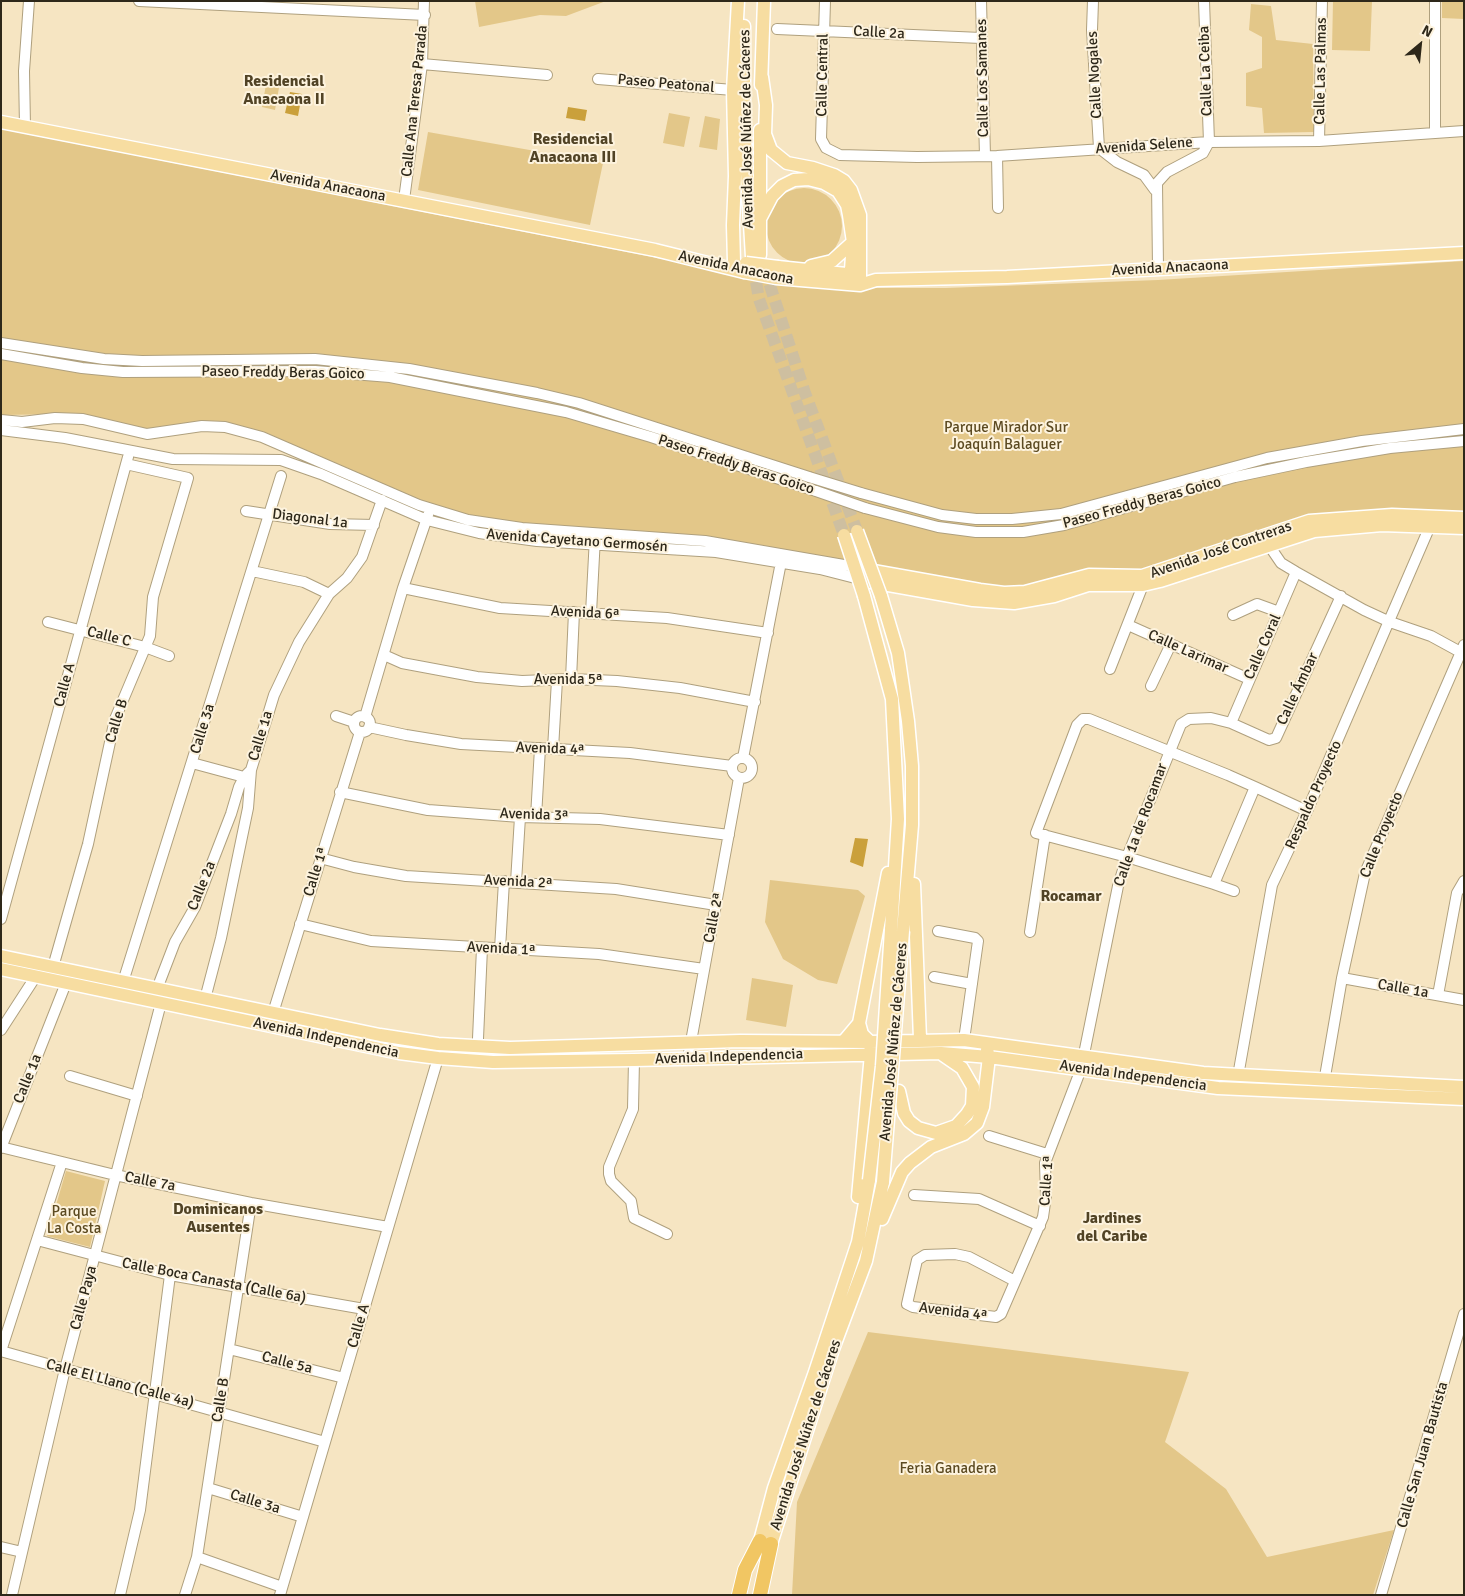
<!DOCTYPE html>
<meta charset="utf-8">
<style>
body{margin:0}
#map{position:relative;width:1465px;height:1596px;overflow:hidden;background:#f6e5c2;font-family:Signika,sans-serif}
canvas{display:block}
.frame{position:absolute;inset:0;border:2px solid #2e281a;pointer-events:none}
.north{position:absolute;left:1395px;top:20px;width:50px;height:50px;-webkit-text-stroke:4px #fdf3de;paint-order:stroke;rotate:28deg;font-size:14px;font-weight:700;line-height:20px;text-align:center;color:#2e281a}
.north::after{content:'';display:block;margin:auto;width:18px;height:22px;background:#2e281a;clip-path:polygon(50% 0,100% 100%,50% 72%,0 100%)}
</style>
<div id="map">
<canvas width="1465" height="1596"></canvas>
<div class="frame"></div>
<div class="north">N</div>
</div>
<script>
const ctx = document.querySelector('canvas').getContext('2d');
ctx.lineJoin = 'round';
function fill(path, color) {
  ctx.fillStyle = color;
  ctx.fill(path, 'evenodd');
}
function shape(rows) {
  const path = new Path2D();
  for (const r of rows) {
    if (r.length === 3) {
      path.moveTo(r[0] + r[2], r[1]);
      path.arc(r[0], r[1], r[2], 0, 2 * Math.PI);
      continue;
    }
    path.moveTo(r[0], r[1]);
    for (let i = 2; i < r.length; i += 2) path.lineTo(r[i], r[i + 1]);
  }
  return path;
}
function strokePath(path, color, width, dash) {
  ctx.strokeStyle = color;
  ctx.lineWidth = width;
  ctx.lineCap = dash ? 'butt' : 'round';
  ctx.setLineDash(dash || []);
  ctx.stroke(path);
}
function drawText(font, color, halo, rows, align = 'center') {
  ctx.font = font + ' Signika,sans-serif';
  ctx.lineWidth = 4;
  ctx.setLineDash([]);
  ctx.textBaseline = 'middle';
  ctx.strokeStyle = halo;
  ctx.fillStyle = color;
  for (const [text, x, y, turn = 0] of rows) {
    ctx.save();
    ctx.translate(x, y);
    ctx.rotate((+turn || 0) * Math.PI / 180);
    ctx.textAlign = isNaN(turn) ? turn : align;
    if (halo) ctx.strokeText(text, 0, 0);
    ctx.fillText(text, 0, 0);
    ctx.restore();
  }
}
const green = shape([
 [475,1,606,1,566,16,540,15,479,27],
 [1333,1,1372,1,1370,51,1332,50],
 [1442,1,1464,1,1464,19,1442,18],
 [1251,4,1271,6,1276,40,1313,44,1314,132,1264,133,1262,108,1246,106,1246,73,1262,68,1262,37,1249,30],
 [267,79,280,82,275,110,262,107],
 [669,113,690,117,684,147,663,143],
 [705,116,720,119,717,150,699,147],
 [1,129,779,282,855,288,946,288,1158,280,1464,261,1464,514,1424,512,1148,570,1000,589,784,550,534,527,451,513,245,430,153,431,68,414,1,415],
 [428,132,603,163,590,225,418,190],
 [804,226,38],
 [770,880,858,890,865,896,837,984,818,980,783,959,765,922],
 [752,978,793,985,786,1027,746,1020],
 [66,1171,105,1181,90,1247,47,1236],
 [868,1332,1189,1372,1165,1442,1226,1489,1267,1557,1394,1530,1373,1595,792,1595,797,1502]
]);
const water = shape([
 [290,92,302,94,298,116,285,113],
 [568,107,587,110,585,121,566,118],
 [855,838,868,839,863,867,850,862]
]);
const majorTunnel = shape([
 [753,264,759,299,844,535],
 [764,267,805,393,857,531]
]);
const minor = shape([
 [139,1,425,15],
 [825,1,821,139,826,148,840,155,917,157,997,156,1209,142,1319,141,1464,131],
 [981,1,985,156],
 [1093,1,1092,30,1099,148],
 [777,29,981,38],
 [422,64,547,75],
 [598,79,733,90],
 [25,127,24,71,29,1],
 [1435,133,1435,1],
 [1319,141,1322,1],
 [1099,148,1117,162,1144,175,1155,190],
 [997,156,998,208],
 [404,200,422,64,424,1],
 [1158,268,1157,183,1167,172,1203,153,1209,142,1204,1],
 [1,343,104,359,142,361,315,359,409,369,537,393,579,403,809,477],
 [1,354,82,368,123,372,315,371,390,377,566,412,651,437,816,491],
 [1,420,22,422,55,418,83,419,147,434,202,426,225,427,262,437,419,505,468,520,522,528,705,541,861,568],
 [1,430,65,438,173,459,281,460,321,474,427,520,479,533,537,541,716,552,820,569,863,580],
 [861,493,942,515,976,519,1012,519,1061,514,1267,458,1362,441,1464,429],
 [865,508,938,527,976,532,1023,532,1064,525,1235,477,1306,462,1390,448,1464,441],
 [246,511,330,524,374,525],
 [1266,541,1281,563,1296,572,1364,610,1390,622,1431,636,1464,654],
 [252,571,304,582,329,594],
 [403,588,500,608,667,618,768,633],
 [591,613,595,537],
 [1233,615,1257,604,1279,612],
 [48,622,145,647,169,656],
 [1128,625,1249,679],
 [384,655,402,663,477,677,522,681,571,679,617,681,680,688,755,702],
 [1110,669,1143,585],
 [571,679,574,612],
 [1151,686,1171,644],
 [336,716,354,722],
 [362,724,8],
 [365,717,403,588,428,515],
 [1231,723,1296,572],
 [369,727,406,735,461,744,630,753,732,766],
 [553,749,557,680],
 [742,768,10],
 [743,758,782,557],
 [192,763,244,777],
 [1255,787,1214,884,1127,857,1036,833,1077,725,1083,719,1089,719,1228,775,1255,787,1307,811],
 [340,792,428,810,520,817,600,819,729,835],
 [536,817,540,748],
 [320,858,354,867,406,876,616,889,716,905],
 [516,882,520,817],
 [1214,884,1234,891],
 [1,919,128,457],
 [300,924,371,941,599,954,704,969],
 [938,931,975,938,978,941,964,1040],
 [1030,932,1045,835],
 [500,949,504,881],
 [53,967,88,844,115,719,150,636,153,597,188,478,126,464],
 [934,977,972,984],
 [1342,978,1464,1000],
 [123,982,281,476],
 [1438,995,1457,893,1464,881],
 [205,999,221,938,248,808,251,770,274,695,299,642,329,594,347,578,362,557,382,500],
 [273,1013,360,732],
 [1,1030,36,976],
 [688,1058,739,778],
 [634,1060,633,1109,609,1167,609,1174,611,1181,631,1201,634,1218,667,1234],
 [477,1061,482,948],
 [70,1076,137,1096],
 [1238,1076,1272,885,1307,811,1430,526],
 [1322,1094,1342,978,1365,873,1464,645],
 [989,1136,1047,1154],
 [1,1147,115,1175,251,1203,388,1227],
 [1,1148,66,983],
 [62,1162,1,1351,325,1442],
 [914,1195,979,1199,1040,1226],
 [37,1240,170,1275,364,1309],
 [1015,1281,969,1257,955,1254,925,1255,917,1260,907,1304,913,1307,996,1317,1001,1314,1043,1217,1046,1196,1045,1163,1081,1069,1118,886,1127,857,1181,724,1189,719,1211,718,1231,723,1269,740,1276,738,1341,596],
 [229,1349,344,1378],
 [208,1488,303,1517],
 [1,1547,22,1552],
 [197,1557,282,1587],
 [12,1595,65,1369,161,1003,158,989,160,981,175,942,195,907,231,814,239,787,244,777,251,770],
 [120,1595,140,1510,170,1275],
 [185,1595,197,1557,251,1203],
 [280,1595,438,1058],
 [1381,1595,1464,1314]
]);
const major = shape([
 [738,1,733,90,735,176,733,225,734,262,741,271],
 [744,26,744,124,752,257],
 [762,77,766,105,765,134,771,150,787,163,813,168,834,175,844,181,851,190,860,215,860,285],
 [761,85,764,1],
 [1,122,655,250,744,272],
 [761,217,772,196,782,186,794,180,808,179,824,183,838,191,847,205,849,215,853,242,850,284],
 [760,255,760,130],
 [811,266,832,261,853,242],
 [778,267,856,275],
 [776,278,860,285,876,280,1007,277,1464,253],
 [862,569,980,590,1004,593,1025,592,1089,575,1142,576,1309,521,1392,515,1464,518],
 [866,581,973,600,1014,603,1054,596,1088,585,1143,585,1160,581,1314,531,1382,525,1464,528],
 [864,596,892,699,898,819,891,930],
 [881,596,898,653,908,721,912,766,912,825,903,931],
 [914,884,920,1039],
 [1,956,380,1035,438,1044,510,1048,740,1041,870,1042,964,1040,1203,1073,1464,1087],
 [1,969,399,1053,438,1058,493,1062,634,1060,941,1053,989,1057,1218,1088,1464,1099],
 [843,1042,859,1023,888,873],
 [899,1091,904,1113,909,1121,918,1128,936,1133,956,1126,967,1114,972,1106,973,1087,962,1068,943,1055],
 [858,1197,871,1054,870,1042,862,1034,859,1023],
 [882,1219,902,1172,910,1163,931,1147,964,1134,977,1123,983,1107,989,1057,987,1050],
 [760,1541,774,1488,815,1372,858,1242,869,1180],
 [771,1544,833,1349,866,1261,883,1182]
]);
const highway = shape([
 [739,1595,745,1570,760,1541],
 [760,1595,771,1544]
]);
const minorBridge = shape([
 [809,477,861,493],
 [816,491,865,508]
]);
const majorBridge = shape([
 [746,263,778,267],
 [744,272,776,278],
 [857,531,881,596],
 [844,535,864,596],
 [869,1180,882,1066,891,930],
 [883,1182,903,931]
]);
const streetNames = [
 ["Calle 2a",879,33,3],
 ["Calle La Ceiba",1206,71,-92],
 ["Calle Las Palmas",1321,71,-89],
 ["Calle Central",823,75,-89],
 ["Calle Nogales",1095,75,-93],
 ["Calle Los Samanes",983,78,-91],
 ["Paseo Peatonal",666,84,5],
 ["Calle Ana Teresa Parada",415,101,-84],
 ["Avenida José Núñez de Cáceres",747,129,-91],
 ["Avenida Selene",1144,146,-4],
 ["Avenida Anacaona",328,186,11],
 ["Avenida Anacaona",736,268,12],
 ["Avenida Anacaona",1170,268,-3],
 ["Paseo Freddy Beras Goico",283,373,1],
 ["Paseo Freddy Beras Goico",736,465,18],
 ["Paseo Freddy Beras Goico",1142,503,-15],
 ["Diagonal 1a",310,519,7],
 ["Avenida Cayetano Germosén",577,541,4],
 ["Avenida José Contreras",1221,550,-19],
 ["Avenida 6ª",585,613,3],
 ["Calle C",109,637,14],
 ["Calle Coral",1263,647,-66],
 ["Calle Larimar",1188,652,24],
 ["Avenida 5ª",568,680],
 ["Calle A",65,685,-75],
 ["Calle Ámbar",1298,689,-65],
 ["Calle B",117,721,-73],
 ["Calle 3a",203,729,-73],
 ["Calle 1a",261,736,-73],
 ["Avenida 4ª",550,749,2],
 ["Respaldo Proyecto",1314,795,-66],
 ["Avenida 3ª",534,815,2],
 ["Calle 1a de Rocamar",1141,825,-70],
 ["Calle Proyecto",1382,835,-68],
 ["Calle 1ª",316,872,-73],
 ["Avenida 2ª",518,882,3],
 ["Calle 2a",202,886,-68],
 ["Calle 2ª",714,918,-79],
 ["Avenida 1ª",501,949,3],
 ["Calle 1a",1403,989,10],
 ["Avenida Independencia",326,1038,12],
 ["Avenida José Núñez de Cáceres",894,1042,-85],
 ["Avenida Independencia",729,1057,-2],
 ["Avenida Independencia",1133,1076,8],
 ["Calle 1a",28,1079,-68],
 ["Calle 1ª",1047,1181,-86],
 ["Calle 7a",150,1182,11],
 ["Calle Boca Canasta (Calle 6a)",214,1281,11],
 ["Calle Paya",84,1298,-75],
 ["Avenida 4ª",953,1312,7],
 ["Calle A",359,1326,-74],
 ["Calle 5a",287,1363,14],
 ["Calle El Llano (Calle 4a)",120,1384,15],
 ["Calle B",221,1400,-81],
 ["Avenida José Núñez de Cáceres",806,1435,-72],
 ["Calle San Juan Bautista",1423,1455,-74],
 ["Calle 3a",255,1502,17]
];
const parkNames = [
 ["Parque Mirador Sur",1006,428],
 ["Joaquín Balaguer",1006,445],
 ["Parque",74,1212],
 ["La Costa",74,1229],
 ["Feria Ganadera",948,1469]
];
const neighbourhoodNames = [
 ["Residencial",284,82],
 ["Anacaona II",284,100],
 ["Residencial",573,140],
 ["Anacaona III",573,158],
 ["Rocamar",1071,897],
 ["Dominicanos",218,1210],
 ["Ausentes",218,1228],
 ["Jardines",1112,1219],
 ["del Caribe",1112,1237]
];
fill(green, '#e3c789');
fill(water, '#caa03b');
strokePath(majorTunnel, '#cebfa0', 12, [12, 6]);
strokePath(minor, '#afa07e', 12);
strokePath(major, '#fff', 15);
strokePath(highway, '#fff', 16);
strokePath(minor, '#fff', 10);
strokePath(major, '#f7dda1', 12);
strokePath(highway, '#f1c663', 14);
strokePath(minorBridge, '#afa07e', 12, []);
strokePath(majorBridge, '#fff', 15, []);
strokePath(minorBridge, '#fff', 10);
strokePath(majorBridge, '#f7dda1', 12);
drawText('15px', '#2e281a', '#fdf3de', streetNames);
drawText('15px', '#5c4a21', '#fdf3de', parkNames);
drawText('bold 16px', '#514325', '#fdf3de', neighbourhoodNames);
</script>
